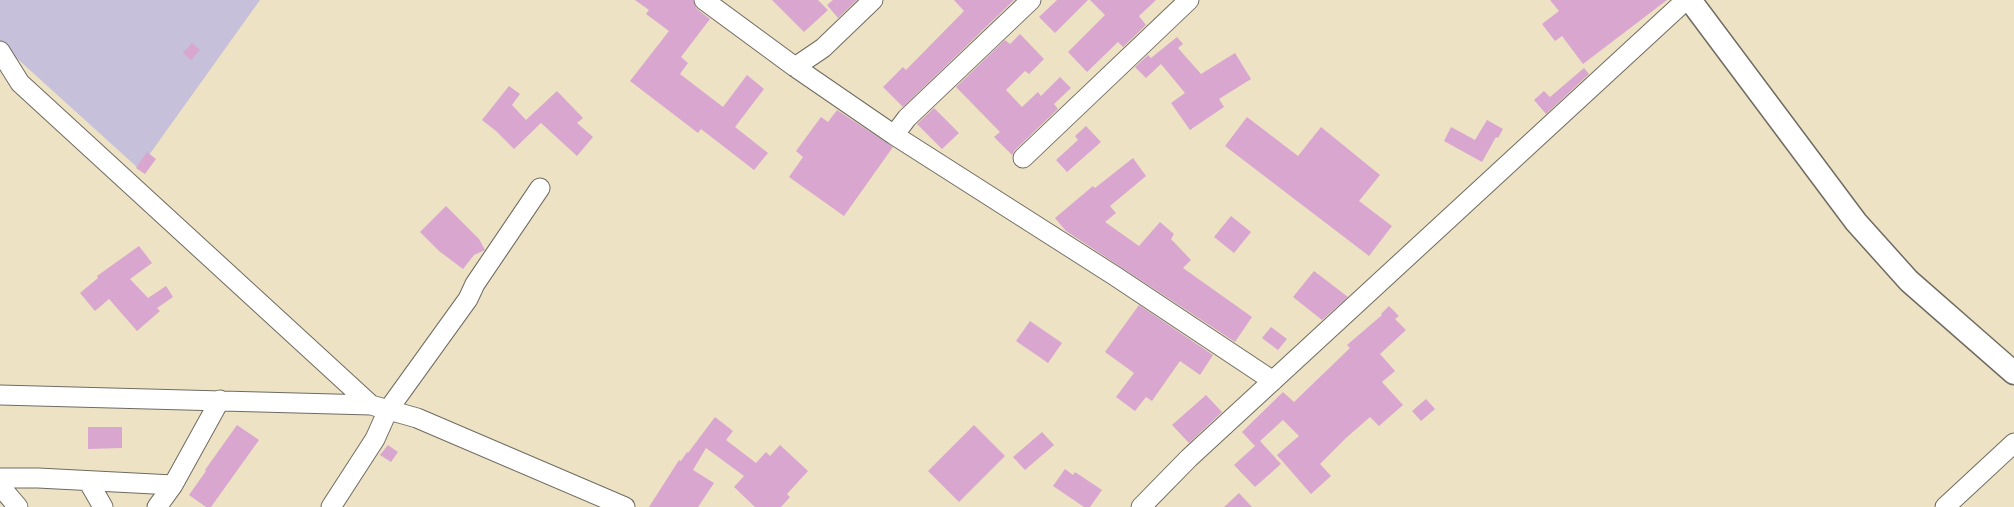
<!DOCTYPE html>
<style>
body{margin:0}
canvas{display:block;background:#ede2c4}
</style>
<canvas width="2014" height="507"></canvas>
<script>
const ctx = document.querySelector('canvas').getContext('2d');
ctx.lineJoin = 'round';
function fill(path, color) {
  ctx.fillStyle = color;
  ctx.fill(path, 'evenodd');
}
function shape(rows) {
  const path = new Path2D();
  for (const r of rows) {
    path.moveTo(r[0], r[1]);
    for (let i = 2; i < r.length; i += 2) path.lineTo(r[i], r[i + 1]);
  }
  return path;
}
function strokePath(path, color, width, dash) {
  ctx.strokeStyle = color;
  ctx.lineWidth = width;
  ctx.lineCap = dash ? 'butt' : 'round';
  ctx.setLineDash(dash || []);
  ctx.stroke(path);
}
const industrial = shape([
 [0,0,260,0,139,169,0,43]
]);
const building = shape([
 [635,0,693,0,697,9,710,19,681,57,688,63,680,74,723,107,747,75,764,89,735,127,768,153,754,170,701,129,698,133,630,81,669,31,646,14,649,10],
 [772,0,818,0,828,10,804,32],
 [833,0,857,0,838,18,827,5],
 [954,0,1014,0,903,107,883,87,903,67,906,70,964,11],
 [1057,0,1088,0,1055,33,1039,17],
 [1090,0,1156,0,1139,16,1146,25,1123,47,1118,42,1087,72,1068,52,1105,15],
 [1550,0,1667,0,1583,64,1562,36,1555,41,1542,24,1559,11],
 [1020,34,1044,59,1029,74,1025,71,1006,90,1022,107,1038,92,1041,96,1060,77,1071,88,1054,104,1058,109,1015,150,1012,155,994,137,1000,132,956,87,1005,40,1010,44],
 [1177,37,1183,44,1178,48,1201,74,1235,53,1251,79,1219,99,1224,107,1190,130,1171,103,1185,93,1161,64,1146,78,1135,67,1148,55,1151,58],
 [192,43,200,50,191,60,183,53],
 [1584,68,1589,74,1546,114,1534,100,1544,91,1550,97],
 [509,86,520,94,512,105,526,120,557,91,583,118,577,123,593,137,577,156,541,123,514,149,496,131,482,120],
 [934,108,959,133,942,149,917,124],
 [837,110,893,147,844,216,789,177,803,157,796,151,821,117,828,122],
 [1247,117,1298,156,1321,127,1380,175,1359,201,1392,226,1369,256,1225,146],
 [1487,120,1503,129,1498,138,1496,137,1482,162,1444,141,1451,127,1475,140],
 [1086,126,1101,142,1067,172,1056,160,1078,140,1075,136],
 [147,152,156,159,145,174,136,168],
 [1133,158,1146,176,1110,206,1116,213,1105,222,1139,246,1160,222,1174,234,1171,239,1191,260,1183,268,1252,317,1235,342,1066,231,1055,218,1093,186,1095,188],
 [446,206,479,239,485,250,474,255,463,269,439,251,420,232],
 [1231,216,1251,232,1234,253,1214,237],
 [139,246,152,263,130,279,148,298,166,286,173,297,157,308,160,311,137,331,109,299,95,311,80,293,98,278,97,276],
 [1314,271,1348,297,1322,320,1293,297],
 [1139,305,1213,355,1200,375,1180,361,1152,401,1146,397,1135,411,1116,397,1134,373,1105,352],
 [1389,306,1399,316,1395,319,1406,330,1380,354,1395,371,1382,382,1403,405,1379,426,1370,417,1346,438,1320,464,1331,476,1311,494,1277,455,1299,436,1283,420,1259,442,1260,441,1281,464,1255,487,1234,465,1255,446,1242,432,1283,392,1294,402,1350,348,1347,345,1382,315,1381,314],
 [1030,321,1062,343,1048,363,1016,341],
 [1271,327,1287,339,1278,350,1262,338],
 [1206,395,1222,412,1189,443,1172,425],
 [1426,399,1435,409,1421,421,1412,411],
 [715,417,733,431,726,440,756,463,766,452,770,456,780,445,808,471,787,494,790,497,781,507,755,507,734,487,744,476,706,448,693,470,714,483,698,507,649,507,679,460,681,461,687,452,688,453],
 [237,425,259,440,211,507,206,507,189,495,206,471,205,470],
 [974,425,1005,456,959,502,928,471],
 [88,427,122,427,122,448,88,449],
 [1042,432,1054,445,1025,470,1013,457],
 [388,445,398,452,391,462,380,455],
 [1065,469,1073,475,1075,472,1102,490,1090,507,1084,507,1053,486],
 [1239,493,1252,507,1224,507]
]);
const minor = shape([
 [704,0,795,67,894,135,1115,276,1273,381],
 [0,51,20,83,371,405],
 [795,67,823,48,873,0],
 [894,135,907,118,1031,0],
 [1023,158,1189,0],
 [0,395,371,405,417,418,625,507],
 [0,478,38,478,173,485,220,400],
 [88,481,103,507],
 [0,486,18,507],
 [157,507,173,485],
 [331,507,375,439,388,410,468,299,475,284,540,188],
 [1141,507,1189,458,1686,0],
 [1945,507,2014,443]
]);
const major = shape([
 [1690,0,1856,222,1909,281,2014,373]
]);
fill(industrial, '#c6c0da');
fill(building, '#d8a6cf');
strokePath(minor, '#6f6b61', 21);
strokePath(major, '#6f6b61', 25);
strokePath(minor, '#fff', 19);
strokePath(major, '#fff', 22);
</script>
